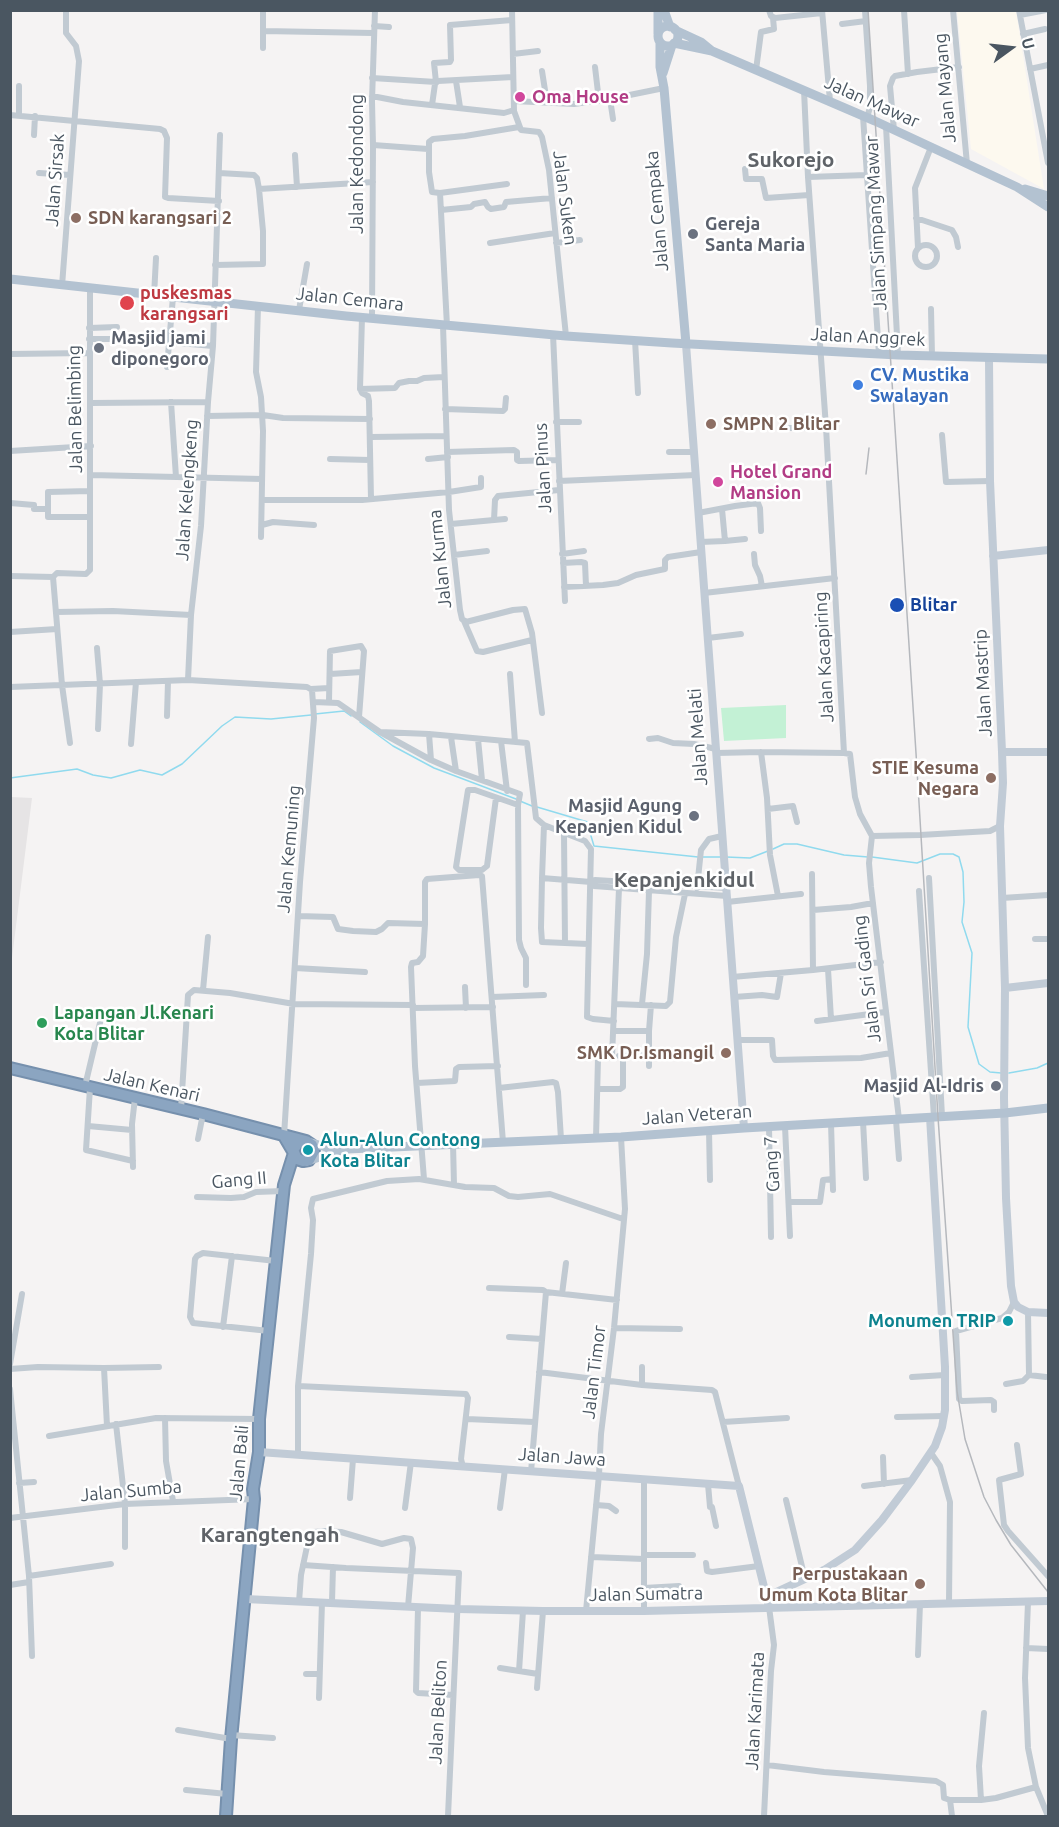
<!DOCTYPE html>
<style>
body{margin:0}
#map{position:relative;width:1059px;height:1827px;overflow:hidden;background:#f5f3f3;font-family:Ubuntu,sans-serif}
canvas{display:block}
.frame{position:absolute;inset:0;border:12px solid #4a5661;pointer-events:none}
.north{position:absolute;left:981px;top:18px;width:60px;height:60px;-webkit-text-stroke:4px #fff;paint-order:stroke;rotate:75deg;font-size:16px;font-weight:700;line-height:24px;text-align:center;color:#4a5661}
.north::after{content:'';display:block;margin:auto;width:21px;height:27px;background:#4a5661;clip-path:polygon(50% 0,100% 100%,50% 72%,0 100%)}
</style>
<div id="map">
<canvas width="1059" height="1827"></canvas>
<div class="frame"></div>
<div class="north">U</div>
</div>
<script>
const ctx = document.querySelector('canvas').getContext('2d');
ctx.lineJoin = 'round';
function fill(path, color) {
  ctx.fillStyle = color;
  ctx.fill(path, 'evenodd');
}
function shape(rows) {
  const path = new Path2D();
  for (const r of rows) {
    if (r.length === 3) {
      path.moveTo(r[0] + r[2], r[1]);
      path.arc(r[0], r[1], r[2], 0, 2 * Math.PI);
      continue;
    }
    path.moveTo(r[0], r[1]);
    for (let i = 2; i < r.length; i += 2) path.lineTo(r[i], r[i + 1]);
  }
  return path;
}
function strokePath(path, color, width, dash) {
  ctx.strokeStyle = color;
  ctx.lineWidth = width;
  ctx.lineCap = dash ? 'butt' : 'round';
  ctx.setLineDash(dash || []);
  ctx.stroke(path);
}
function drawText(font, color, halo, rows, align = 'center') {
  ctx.font = font + ' Ubuntu,sans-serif';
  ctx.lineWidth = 5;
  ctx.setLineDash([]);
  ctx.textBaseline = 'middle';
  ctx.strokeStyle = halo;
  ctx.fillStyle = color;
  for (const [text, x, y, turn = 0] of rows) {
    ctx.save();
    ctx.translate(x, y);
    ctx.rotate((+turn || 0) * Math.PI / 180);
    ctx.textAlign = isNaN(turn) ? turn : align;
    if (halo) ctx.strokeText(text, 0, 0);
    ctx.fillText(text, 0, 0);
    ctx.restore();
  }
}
const commercial = shape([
 [957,11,1016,11,1044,189,971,149]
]);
const education = shape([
 [11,797,32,798,11,966]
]);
const green = shape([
 [786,705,786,738,724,741,721,708]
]);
const stream = shape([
 [315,714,344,711,351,716],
 [360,722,393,746,434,768,516,799],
 [10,778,77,769,93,775,111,778,140,770,162,775,182,764,222,726,235,717,271,719,311,715],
 [520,801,532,806],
 [537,807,591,823,591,836,594,846,698,857],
 [773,849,784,844,797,844,844,855,868,857],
 [702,857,722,857],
 [726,857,750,858,768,851],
 [872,857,917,863,940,854,953,854,959,857,963,872,964,902,962,922,972,953,968,1027,979,1064,990,1072,1001,1073],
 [1009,1073,1037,1068,1048,1063]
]);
const street = shape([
 [512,10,514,111,521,130,539,132,542,137,549,170,566,336],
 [769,10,771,16,775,18,822,13],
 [822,10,830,101],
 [865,10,870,86,870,107,867,118],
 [904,10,908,74],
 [953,10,967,164],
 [1019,10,1048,163],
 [1020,15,1046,10],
 [842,24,866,21],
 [374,26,389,27],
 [263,31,373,33],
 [1023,34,1045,29],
 [263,48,263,10],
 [513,54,538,51],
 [595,67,599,101],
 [1030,69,1048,65],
 [756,70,761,32,774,29,773,18],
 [542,71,547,103],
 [372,78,436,82,434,63,450,62,451,60,450,25,512,20],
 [456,81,460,107],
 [804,90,808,177,826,427,844,753],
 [372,96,403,102,504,113,514,110],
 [610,99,613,119],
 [514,101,574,104,610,99,664,88],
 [432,105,435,84,438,81,513,77],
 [10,115,160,129,164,131,167,138,165,197,168,198,219,201],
 [19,115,19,86],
 [863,116,879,354],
 [886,126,898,355],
 [894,130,890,86,893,78,895,76,917,72,959,67],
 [34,135,35,116],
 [373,145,428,149],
 [295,155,297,187],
 [745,169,746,179,762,179,766,198,809,195],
 [39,173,70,175],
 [219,173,254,175,257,178,259,189],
 [808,177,867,175],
 [507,184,440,193,432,192,429,172,429,142,433,139,465,136,519,127],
 [440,193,447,326],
 [441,210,471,207,474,204,485,202,488,207,491,209,504,207,506,202,552,198],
 [916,218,952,230,956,237,958,247],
 [490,243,555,233],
 [556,243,580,240],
 [926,256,11],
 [918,248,915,188,931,147],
 [215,265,263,264,263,231,259,189,373,182],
 [62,286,79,61,76,46,66,33,66,10],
 [154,296,156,258],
 [258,306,256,372,261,397,263,431,261,537],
 [931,309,932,356],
 [299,310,307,264],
 [362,317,360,389,362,393,368,396,369,401,371,499],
 [372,318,373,145,372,101,375,10],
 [443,325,449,510,460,610,462,619,466,622,513,610,525,609,532,633,542,713],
 [89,328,117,327],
 [553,334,565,601],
 [89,339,133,339,213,346],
 [635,340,638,393],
 [10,354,89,353],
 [167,367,173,297],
 [360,389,395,388,399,383,409,381,417,381,424,378,444,377],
 [171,402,176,477],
 [91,403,208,402],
 [445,409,503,411,505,409,506,398],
 [207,416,263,415,283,418,370,419],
 [556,422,579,422],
 [790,428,826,427],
 [942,435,946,482,990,481],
 [371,437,446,436],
 [10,451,91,446],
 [447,452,514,450,517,452,517,460,519,461,558,460],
 [669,452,694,452],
 [330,459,370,460],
 [428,459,448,457],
 [91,475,262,479],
 [559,481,696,475],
 [262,500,362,500,449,492,481,487,481,478],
 [10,503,34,505,34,509,48,509],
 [722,509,725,541,745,539],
 [698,513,735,506,758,503,760,508,761,531],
 [90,517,48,517,48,492,90,491],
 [494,520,505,519],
 [451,524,494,520,495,500,498,496,559,490],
 [262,525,273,522,314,525],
 [700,542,725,541],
 [562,554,584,551],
 [754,554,755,565,760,576,762,586],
 [454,555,487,551],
 [563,563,581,562,585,563,586,586],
 [10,576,53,577,57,573,86,574,90,570,90,289],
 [53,577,62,685,70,743],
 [564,587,603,585,618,583,636,575,665,569,665,560,668,557,701,552],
 [704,593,835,578],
 [56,612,113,611,191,615],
 [464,621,477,651,483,652,532,640],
 [10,632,57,629],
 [708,638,741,634],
 [97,648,100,684,98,729],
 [330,674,362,672],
 [510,674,515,742],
 [188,680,191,615,201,526,208,402,213,346,220,135],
 [10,687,188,680,307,687,312,690,314,718,300,882,284,1136],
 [311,689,329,688],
 [329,701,330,651,361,646,364,651,359,717],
 [314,702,338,703,380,732,431,760,456,771,520,794,518,805,519,940,521,948,526,958,526,985],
 [167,716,168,681],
 [380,732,429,734,527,743,536,818,544,825,585,841,591,849,587,1017,593,1019,614,1021],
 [429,734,431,760],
 [451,737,456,771],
 [478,739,482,780],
 [649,739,658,738,673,743,694,744,716,749],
 [501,741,507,791],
 [131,744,136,682],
 [761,752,767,798,770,855,778,896],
 [716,753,761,752,844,753],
 [844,753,850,754,855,797,860,814,872,836,920,835,990,831,1000,826],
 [496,798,487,866,482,870,459,870,456,867,468,790,475,790,518,805],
 [768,809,793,806,797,822],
 [544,825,542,878,591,882,595,880,726,888],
 [564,834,565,943],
 [872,836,869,863,871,887,899,1119],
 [812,874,813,970],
 [542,878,541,928,542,942,588,944],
 [929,878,942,1116],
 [591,882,594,886,727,896],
 [697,888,701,850,709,839,722,836],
 [919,891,934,1117],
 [1002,898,1048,895],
 [727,902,801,894],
 [813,910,851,907,873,903],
 [298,916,333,917,338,929,353,931,376,932,382,929,388,923,425,924],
 [1035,939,1048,939],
 [295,968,365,972],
 [828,969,831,1019],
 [732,977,813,970,881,962],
 [465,987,466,1008],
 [203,990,208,937],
 [492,997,544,995],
 [734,997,762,995,777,997,781,973],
 [615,1004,666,1006,670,1002,676,937,685,894],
 [642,1004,647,954,649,891],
 [413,1008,493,1007],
 [817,1021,885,1012],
 [613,1031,649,1031],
 [737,1040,772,1040,773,1056,775,1060,861,1058,891,1053],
 [619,1056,649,1055],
 [649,1066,649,1031,651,1005],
 [417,1083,455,1081,456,1069,459,1067,498,1066],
 [85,1086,100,1023],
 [90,1088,86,1150,133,1161],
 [499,1088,553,1082,556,1083,558,1092,561,1139],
 [598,1089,620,1089,623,1087,623,1056],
 [181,1109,188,995,194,990,230,993,294,1004,413,1005],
 [896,1120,899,1159],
 [863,1121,866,1178],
 [831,1123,833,1190],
 [88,1126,132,1130],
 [769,1126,771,1237],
 [785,1126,790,1236],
 [709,1130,710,1180],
 [596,1138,598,1058,612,1057,619,888],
 [198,1139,203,1114],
 [453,1143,454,1185],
 [133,1167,132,1124,135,1098],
 [424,1179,415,1066,411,967,412,963,418,962,423,956,425,924,425,882,427,879,479,875,482,876,503,1142],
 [197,1197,231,1198,244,1197,256,1192,283,1191],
 [789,1202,820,1202,823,1180,832,1179],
 [489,1288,543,1290,546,1292,617,1300],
 [562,1294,566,1263],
 [223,1327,232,1256],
 [614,1328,680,1329],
 [269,1331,193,1323,190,1317,195,1259,197,1256,203,1253,276,1261],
 [509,1337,542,1339],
 [10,1364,22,1294],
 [642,1367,642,1385],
 [104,1368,107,1426],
 [10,1369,38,1367,104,1368,159,1367],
 [539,1372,642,1385,712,1390,715,1392,739,1486],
 [1029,1375,1046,1377],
 [912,1377,945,1375],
 [1006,1384,1023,1381,1029,1375,1028,1312],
 [298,1386,466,1394,468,1398,461,1459,463,1467],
 [10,1389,29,1576,32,1656],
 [994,1410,994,1402,991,1400,962,1401,959,1399,956,1331,1002,1318,1009,1312,1014,1302],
 [897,1417,944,1416],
 [165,1418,166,1461,173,1501],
 [467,1419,534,1422],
 [723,1422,787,1418],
 [116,1424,125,1504,125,1547],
 [49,1436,156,1418,259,1419],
 [1017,1445,1021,1474,999,1480,1004,1525,1008,1531,1048,1576],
 [931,1453,940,1466,950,1502,949,1603],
 [298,1455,298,1386,311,1254,313,1220,311,1208,313,1199,387,1181,419,1179,465,1187,494,1188,509,1196,518,1197,550,1194,623,1219],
 [883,1457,884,1484],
 [531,1472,546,1292],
 [644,1480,644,1611],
 [19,1483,34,1482],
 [708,1484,710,1507,712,1507,716,1526],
 [864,1486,912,1480],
 [350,1498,353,1459],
 [786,1500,805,1579],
 [596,1505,609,1506,616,1511],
 [405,1508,411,1462],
 [500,1508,505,1469],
 [10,1518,125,1504,254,1499],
 [644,1555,693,1555],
 [591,1557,644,1559],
 [706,1563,707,1571,712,1572,759,1566],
 [303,1565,346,1568,459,1573,448,1816],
 [29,1576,111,1564],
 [10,1585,29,1582],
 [644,1588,679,1586],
 [299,1602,301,1575,309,1537,314,1532,326,1531,341,1532,382,1544,404,1538,411,1539,413,1548,408,1607],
 [332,1602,333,1567],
 [1028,1602,1025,1678,1028,1748,1036,1787,1048,1816],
 [418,1608,416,1691,418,1693,453,1695],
 [586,1611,599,1475,601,1434,614,1328,625,1209,621,1137],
 [1026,1648,1048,1649],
 [918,1655,920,1604],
 [500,1668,538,1674],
 [519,1671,523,1611],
 [306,1674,319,1674],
 [537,1688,543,1611],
 [319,1698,322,1602],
 [178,1730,231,1739],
 [231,1735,273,1738],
 [767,1765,824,1772,936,1781,943,1785,944,1798,950,1800,981,1800,996,1798,1036,1787],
 [186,1790,227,1794],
 [950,1800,952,1816],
 [981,1800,979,1766,984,1713],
 [764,1816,771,1671,774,1645,769,1607]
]);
const secondary = shape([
 [686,344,744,1128],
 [989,359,990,481,1002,752,1003,783,1000,826,1005,988,1004,1098,1006,1198,1011,1286,1014,1302,1018,1307,1028,1312,1048,1313],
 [993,556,1048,550],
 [1002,752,1048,752],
 [1005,988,1048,983],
 [259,1452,739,1486,769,1607],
 [766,1597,824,1570,855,1550,882,1520,912,1480,935,1446,942,1427,945,1410,945,1367,930,1117],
 [245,1599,458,1609,543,1611,644,1611,1048,1601]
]);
const primary = shape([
 [658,10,658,34],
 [664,10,670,27],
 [668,36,10],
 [675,30,701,42,712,51],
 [660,43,660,67,664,88,686,344],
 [674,43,712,51,875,121,1017,187,1048,207],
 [663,73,672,45],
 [1025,189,1048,196],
 [10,279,346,316,566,336,672,343,898,355,1048,359],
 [308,1142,326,1147,347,1149,621,1137,744,1128,1005,1113,1048,1108],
 [307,1161,339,1151]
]);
const highway = shape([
 [10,1068,203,1114,306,1141,312,1145,314,1151,309,1160,303,1161,297,1159,293,1150,298,1143,306,1141],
 [226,1816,231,1739,254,1499,253,1489,259,1452,259,1419,284,1185,294,1153,284,1136]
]);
const rail = shape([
 [868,10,916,753,938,1117,957,1391,965,1439,984,1497,996,1520,1011,1545,1048,1592],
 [866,474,869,448]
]);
const markers = [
 [520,97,6,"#d1479c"],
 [76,218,6,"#8d6e63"],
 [693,234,6,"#6b7280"],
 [127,303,8,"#e0444e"],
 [99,348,6,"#6b7280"],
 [858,385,6,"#3f7fe0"],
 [711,424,6,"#8d6e63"],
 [718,482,6,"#d1479c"],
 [897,605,8,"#1a4fb4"],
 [991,778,6,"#8d6e63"],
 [694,816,6,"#6b7280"],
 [42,1023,6,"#2e9e5b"],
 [726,1053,6,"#8d6e63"],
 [996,1086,6,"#6b7280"],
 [308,1150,6,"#0f9aa8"],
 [1008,1321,6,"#0f9aa8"],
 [920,1584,6,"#8d6e63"]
];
const streetNames = [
 ["Jalan Mayang",945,88,-95],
 ["Jalan Mawar",872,102,24],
 ["Jalan Kedondong",357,164,-90],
 ["Jalan Sirsak",55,180,-86],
 ["Jalan Suken",565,198,83],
 ["Jalan Cempaka",657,211,-95],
 ["Jalan Simpang Mawar",876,223,-93],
 ["Jalan Cemara",350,299,6],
 ["Jalan Anggrek",868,337,3],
 ["Jalan Belimbing",75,409,-91],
 ["Jalan Pinus",543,468,-93],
 ["Jalan Kelengkeng",187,490,-86],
 ["Jalan Kurma",440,559,-96],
 ["Jalan Kacapiring",824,657,-93],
 ["Jalan Mastrip",983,683,-93],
 ["Jalan Melati",698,737,-94],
 ["Jalan Kemuning",289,849,-85],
 ["Jalan Sri Gading",867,979,-97],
 ["Jalan Kenari",152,1085,13],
 ["Jalan Veteran",697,1115,-4],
 ["Gang 7",772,1164,-93],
 ["Gang II",239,1180,-5],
 ["Jalan Timor",594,1372,-83],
 ["Jalan Jawa",562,1457,4],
 ["Jalan Bali",239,1463,-85],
 ["Jalan Sumba",131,1491,-5],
 ["Jalan Sumatra",646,1594,-1],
 ["Jalan Karimata",755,1711,-87],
 ["Jalan Beliton",438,1712,-87]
];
const hotelNames = [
 ["Oma House",532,97],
 ["Hotel Grand",730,472],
 ["Mansion",730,493]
];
const educationNames = [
 ["SDN karangsari 2",88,218,"left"],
 ["SMPN 2 Blitar",723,424,"left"],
 ["STIE Kesuma",979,768],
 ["Negara",979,789],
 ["SMK Dr.Ismangil",714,1053],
 ["Perpustakaan",908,1574],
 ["Umum Kota Blitar",908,1595]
];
const worshipNames = [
 ["Gereja",705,224],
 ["Santa Maria",705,245],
 ["Masjid jami",111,338],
 ["diponegoro",111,359],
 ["Masjid Agung",682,806,"right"],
 ["Kepanjen Kidul",682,827,"right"],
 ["Masjid Al-Idris",984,1086,"right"]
];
const healthNames = [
 ["puskesmas",140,293],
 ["karangsari",140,314]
];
const shopNames = [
 ["CV. Mustika",870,375],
 ["Swalayan",870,396]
];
const transitNames = [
 ["Blitar",910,605]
];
const leisureNames = [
 ["Lapangan Jl.Kenari",54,1013],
 ["Kota Blitar",54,1034]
];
const cultureNames = [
 ["Alun-Alun Contong",320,1140],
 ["Kota Blitar",320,1161],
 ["Monumen TRIP",996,1321,"right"]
];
const quarterNames = [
 ["Sukorejo",791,160],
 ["Kepanjenkidul",684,880],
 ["Karangtengah",270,1535]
];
fill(commercial, '#fdf9ef');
fill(education, '#e6e4e5');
fill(green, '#c3f1d5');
strokePath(stream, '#90daee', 1.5);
strokePath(highway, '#7690ad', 14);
strokePath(street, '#c1cad2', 6);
strokePath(secondary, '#c1cbd6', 8);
strokePath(primary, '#b3c2d1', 9);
strokePath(highway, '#8ba5c1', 10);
strokePath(rail, '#b5b8bd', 1.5);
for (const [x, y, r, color] of markers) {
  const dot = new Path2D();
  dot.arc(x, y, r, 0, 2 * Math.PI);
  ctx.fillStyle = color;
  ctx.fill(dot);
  strokePath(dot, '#fff', 2);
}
drawText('18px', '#4a5661', '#fff', streetNames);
drawText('bold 18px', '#b23c85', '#fff', hotelNames, 'left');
drawText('bold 18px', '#785e54', '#fff', educationNames, 'right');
drawText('bold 18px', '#5b616d', '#fff', worshipNames, 'left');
drawText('bold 18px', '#be3a42', '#fff', healthNames, 'left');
drawText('bold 18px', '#366cbe', '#fff', shopNames, 'left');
drawText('bold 18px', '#164399', '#fff', transitNames, 'left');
drawText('bold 18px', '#27864d', '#fff', leisureNames, 'left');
drawText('bold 18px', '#0d838f', '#fff', cultureNames, 'left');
drawText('bold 21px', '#5f6368', '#fff', quarterNames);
</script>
